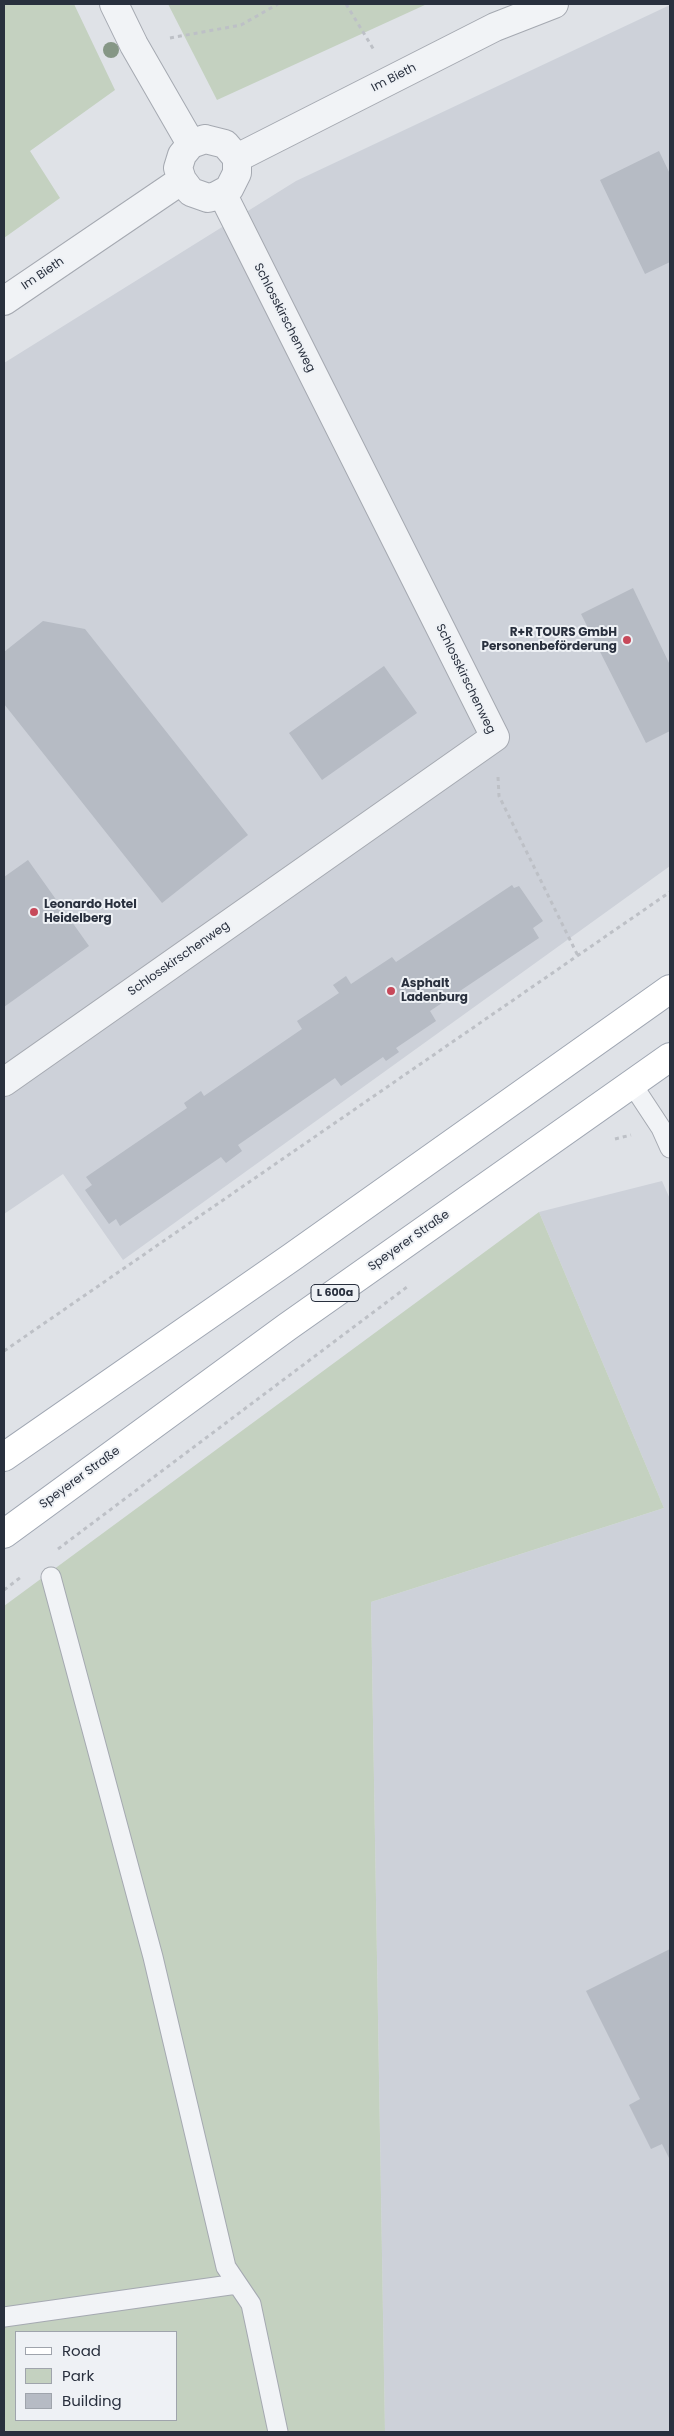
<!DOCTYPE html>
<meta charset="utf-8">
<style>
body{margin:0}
#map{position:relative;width:674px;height:2436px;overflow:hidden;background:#dfe2e7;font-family:Poppins,sans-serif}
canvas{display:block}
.frame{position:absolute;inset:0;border:5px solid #29303e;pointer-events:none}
.legend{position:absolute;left:15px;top:2331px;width:162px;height:90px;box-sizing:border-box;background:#eef1f5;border:1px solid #9fa4ac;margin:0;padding:6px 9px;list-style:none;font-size:15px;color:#29303e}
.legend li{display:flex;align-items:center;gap:10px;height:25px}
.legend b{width:25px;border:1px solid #9fa4ac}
</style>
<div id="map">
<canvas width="674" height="2436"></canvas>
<div class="frame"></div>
<ul class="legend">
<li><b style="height:6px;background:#fff"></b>Road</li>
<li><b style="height:14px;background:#c4d1c0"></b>Park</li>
<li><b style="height:14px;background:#b6bbc4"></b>Building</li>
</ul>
</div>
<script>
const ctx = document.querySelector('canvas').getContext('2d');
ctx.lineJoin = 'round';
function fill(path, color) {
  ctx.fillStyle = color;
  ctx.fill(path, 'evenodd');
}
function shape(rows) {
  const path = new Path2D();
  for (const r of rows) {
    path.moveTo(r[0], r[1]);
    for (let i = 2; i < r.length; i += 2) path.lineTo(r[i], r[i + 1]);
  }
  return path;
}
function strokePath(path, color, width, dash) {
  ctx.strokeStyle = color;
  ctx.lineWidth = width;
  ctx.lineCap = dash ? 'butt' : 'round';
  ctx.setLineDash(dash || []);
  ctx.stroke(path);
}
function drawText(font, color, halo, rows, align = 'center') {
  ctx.font = font + ' Poppins,sans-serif';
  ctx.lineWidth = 4;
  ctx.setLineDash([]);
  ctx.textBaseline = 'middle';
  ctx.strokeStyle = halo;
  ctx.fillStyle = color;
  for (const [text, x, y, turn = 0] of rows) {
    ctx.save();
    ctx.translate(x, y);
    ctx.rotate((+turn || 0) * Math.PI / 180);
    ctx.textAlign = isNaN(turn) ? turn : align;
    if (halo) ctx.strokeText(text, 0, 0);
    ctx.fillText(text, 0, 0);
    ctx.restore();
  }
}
const built = shape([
 [670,5,670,866,123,1260,63,1174,4,1214,4,363,296,181],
 [662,1181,670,1199,670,2432,385,2432,371,1602,664,1508,539,1212]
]);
const green = shape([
 [4,4,74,4,115,90,30,151,60,198,4,238],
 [168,4,427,4,217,100],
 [539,1212,664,1508,371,1602,385,2432,4,2432,4,1606],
 [16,2332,176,2332,176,2420,16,2420]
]);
const building = shape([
 [659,151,670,174,670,262,645,274,600,180],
 [633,588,670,665,670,731,646,743,581,614],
 [43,621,85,629,248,835,162,903,4,704,4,652],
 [384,666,417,713,322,780,289,733],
 [28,860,89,946,4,1007,4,877],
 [512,885,514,888,519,886,543,921,533,928,539,938,430,1011,436,1021,396,1048,399,1052,386,1061,383,1057,341,1086,335,1078,238,1145,242,1151,226,1163,221,1157,120,1226,116,1219,109,1224,85,1190,92,1185,86,1177,187,1108,184,1103,201,1091,204,1096,302,1029,297,1021,339,993,333,985,346,976,351,984,392,957,396,962],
 [670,1949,670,2160,662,2144,651,2149,629,2105,640,2099,586,1991]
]);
const path = shape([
 [346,4,374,50],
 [170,38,241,25,278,4],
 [498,777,499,796,578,956],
 [615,1139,631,1135],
 [4,1351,670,892],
 [58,1549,407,1287],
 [4,1590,21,1577]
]);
const lane = shape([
 [632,1084,661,1128,670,1148],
 [51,1577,153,1957,226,2267,251,2304,278,2432],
 [4,2317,237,2284]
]);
const street = shape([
 [114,4,134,45,191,144],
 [205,139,225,144,237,158,237,173,229,189,216,196,208,198,191,192,182,180,178,168,182,155,191,144,205,139],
 [237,158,495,27,554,4],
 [4,301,182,180],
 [4,1082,495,737,222,193]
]);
const primary = shape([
 [4,1457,292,1257,670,989],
 [4,1534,287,1327,670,1057]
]);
const trees = [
 [111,50]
];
const markers = [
 [627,640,5,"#c7495a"],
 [34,912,5,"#c7495a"],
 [391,991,5,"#c7495a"]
];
const shields = [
 [335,1293,48]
];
const shieldNames = [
 ["L 600a",335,1293]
];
const streetNames = [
 ["Im Bieth",394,78,-27],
 ["Im Bieth",43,274,-34],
 ["Schlosskirschenweg",284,318,63],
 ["Schlosskirschenweg",465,679,64],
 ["Schlosskirschenweg",179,959,-35],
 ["Speyerer Straße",409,1241,-35],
 ["Speyerer Straße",80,1478,-36]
];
const poiNames = [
 ["R+R TOURS GmbH",617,633,"right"],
 ["Personenbeförderung",617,647,"right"],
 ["Leonardo Hotel",44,905],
 ["Heidelberg",44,919],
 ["Asphalt",401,984],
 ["Ladenburg",401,998]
];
fill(built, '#cdd1d9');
fill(green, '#c4d1c0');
fill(building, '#b6bbc4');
strokePath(lane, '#a5a9b1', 21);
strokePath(street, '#a5a9b1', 30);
strokePath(primary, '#9fa6b2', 30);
strokePath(path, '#bdc0c6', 3, [4, 4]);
strokePath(lane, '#f1f3f6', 19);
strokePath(street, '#f1f3f6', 28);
strokePath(primary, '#fff', 28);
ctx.fillStyle = '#869786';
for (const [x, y] of trees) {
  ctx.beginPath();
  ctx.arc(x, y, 8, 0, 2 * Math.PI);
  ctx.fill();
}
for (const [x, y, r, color] of markers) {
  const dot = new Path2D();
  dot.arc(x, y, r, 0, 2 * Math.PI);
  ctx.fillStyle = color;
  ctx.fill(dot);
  strokePath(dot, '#eef1f5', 2);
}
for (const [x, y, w] of shields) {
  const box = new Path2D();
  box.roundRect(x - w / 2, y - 8.5, w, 17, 4);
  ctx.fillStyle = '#eef1f5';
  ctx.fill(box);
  strokePath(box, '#29303e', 1);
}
drawText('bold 11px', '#29303e', null, shieldNames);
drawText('12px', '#29303e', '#eef1f5', streetNames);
drawText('bold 12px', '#29303e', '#eef1f5', poiNames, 'left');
</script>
